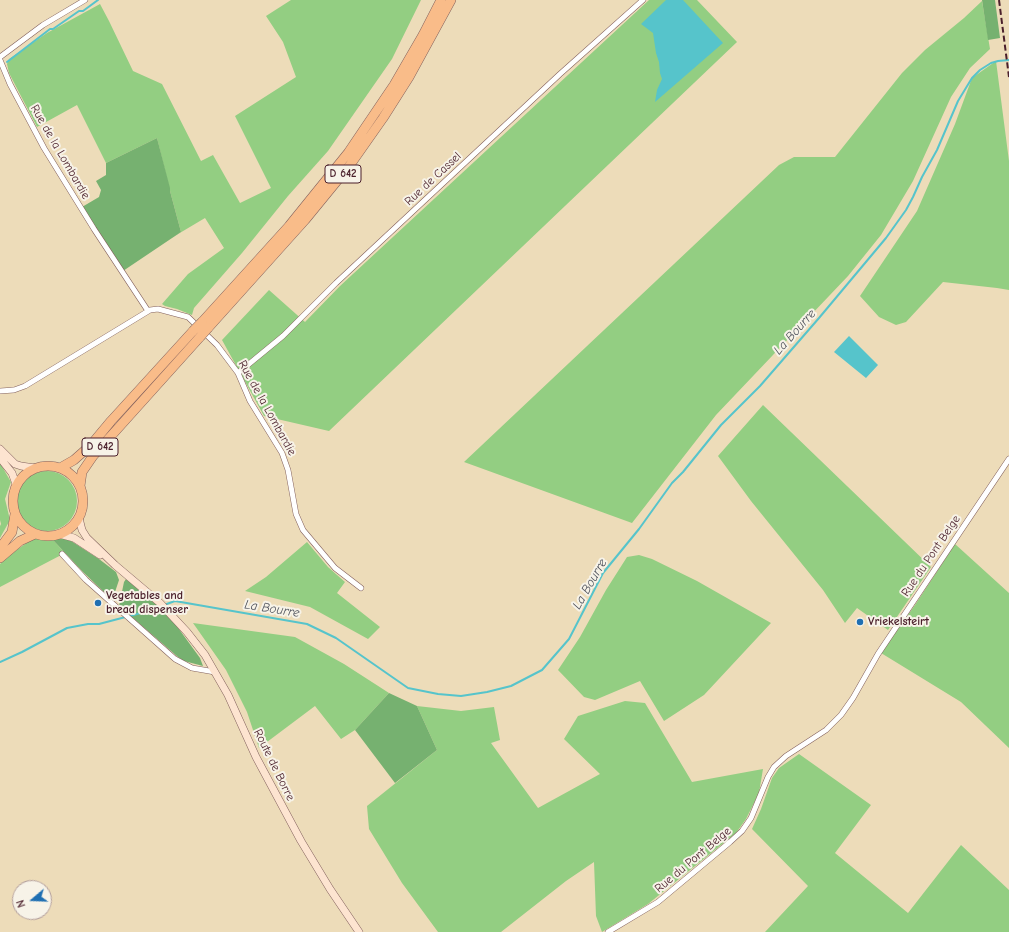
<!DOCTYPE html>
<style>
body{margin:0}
#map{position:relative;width:1009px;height:932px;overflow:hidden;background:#eddcb9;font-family:"Comic Neue",sans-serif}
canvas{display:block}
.north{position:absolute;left:12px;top:880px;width:40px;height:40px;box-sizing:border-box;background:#f7f3e8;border:1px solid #b29e9c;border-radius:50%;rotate:251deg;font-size:11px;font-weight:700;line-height:16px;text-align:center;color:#4a1f2b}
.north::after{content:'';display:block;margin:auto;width:14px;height:18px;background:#1f6fb2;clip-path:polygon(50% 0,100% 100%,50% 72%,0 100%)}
</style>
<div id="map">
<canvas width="1009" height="932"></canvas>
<div class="north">N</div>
</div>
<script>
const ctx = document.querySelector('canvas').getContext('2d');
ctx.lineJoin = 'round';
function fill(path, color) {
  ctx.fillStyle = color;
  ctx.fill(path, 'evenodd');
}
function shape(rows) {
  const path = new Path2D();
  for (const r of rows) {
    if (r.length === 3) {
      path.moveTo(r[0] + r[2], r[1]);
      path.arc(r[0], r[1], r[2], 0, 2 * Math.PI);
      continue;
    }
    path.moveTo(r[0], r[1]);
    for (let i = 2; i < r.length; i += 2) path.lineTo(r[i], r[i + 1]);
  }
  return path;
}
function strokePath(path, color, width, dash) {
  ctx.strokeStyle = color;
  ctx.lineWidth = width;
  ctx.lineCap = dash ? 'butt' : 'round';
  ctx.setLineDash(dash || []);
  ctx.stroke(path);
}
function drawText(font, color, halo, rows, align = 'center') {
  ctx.font = font + ' "Comic Neue",sans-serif';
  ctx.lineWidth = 4;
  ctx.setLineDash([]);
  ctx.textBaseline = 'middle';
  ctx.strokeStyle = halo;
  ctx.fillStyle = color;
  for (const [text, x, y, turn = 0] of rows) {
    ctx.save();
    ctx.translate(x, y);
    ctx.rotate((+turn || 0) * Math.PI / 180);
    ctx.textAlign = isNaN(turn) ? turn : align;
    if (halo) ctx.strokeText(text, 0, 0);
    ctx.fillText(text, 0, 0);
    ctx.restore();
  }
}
const green = shape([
 [291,0,421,0,392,59,328,151,288,196,242,253,194,308,192,315,177,309,165,306,162,304,188,274,224,248,205,218,168,240,181,232,170,191,157,138,106,163,77,105,37,127,9,73,7,64,9,59,47,33,100,4,109,21,133,71,162,84,201,161,213,155,240,203,271,188,235,116,296,77,283,42,266,16],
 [649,0,697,0,737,42,329,431,264,416,222,340,269,290,305,322,340,286],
 [982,1,990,49,970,68,951,97,913,181,881,235,848,276,716,415,632,523,464,462,779,165,794,157,835,157,902,73,925,50,964,18],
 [996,61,1009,161,1009,290,997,288,943,282,906,322,896,325,879,317,860,296,917,211,955,124,972,78],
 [763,405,931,567,888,630,857,608,845,623,823,590,751,501,718,456],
 [0,463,11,482,5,499,10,520,0,538,0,526,1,524,0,520],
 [47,501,30],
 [32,539,52,539,65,553,0,587,0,564,7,557],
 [307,542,328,567,345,582,337,593,380,627,368,639,310,607,245,591,266,577],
 [955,544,1009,593,1009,748,961,702,881,653,915,605],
 [639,555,652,559,697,581,771,623,704,695,664,721,640,681,595,700,584,697,558,670,580,637,606,590,627,557],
 [193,623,295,637,344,664,389,693,355,730,341,739,315,706,259,748,247,712,226,670],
 [625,701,645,703,692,782,763,769,759,793,746,819,736,833,648,904,602,932,596,916,594,862,566,881,501,932,438,932,402,883,369,829,367,806,437,750,417,706,461,711,494,707,500,740,491,743,538,808,600,774,564,739,578,716],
 [799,754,871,805,835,853,908,913,961,845,1009,890,1009,932,765,932,808,886,752,829,761,809,772,778,779,768]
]);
const forest = shape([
 [982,0,995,0,1000,38,988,40],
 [157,138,170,188,170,191,181,232,123,271,82,207,99,197,101,190,96,181,106,175,106,163],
 [65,537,99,559,116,572,119,580,115,592,108,594,104,592,83,572,52,539],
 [126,579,168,614,200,658,203,666,184,661,178,657,119,606,124,582],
 [389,693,417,706,437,750,395,783,355,730]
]);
const water = shape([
 [666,0,683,0,723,43,655,102,657,90,662,79,660,73,659,62,656,53,653,33,641,24],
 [849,336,878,365,866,378,834,352]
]);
const stream = shape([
 [7,62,50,29,53,29,79,11,83,11,98,0],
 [164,605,175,601,307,624,336,638,408,688,438,694,461,696,487,692,511,686,542,670,569,639,603,573,639,529,672,483,683,472,721,425,760,386,819,318,886,238,906,210,913,197,922,177,937,150,958,101,972,78,980,70,991,63,998,61,1009,60],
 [0,662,22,652,67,628,88,624,99,624,137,614,160,607]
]);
const street = shape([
 [0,57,43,25,85,0],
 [0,60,10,84,44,148,94,229,148,311],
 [238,373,283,336,336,283,381,241,560,74,643,0],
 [0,391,14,390,25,386,150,310,158,309,188,317,217,345,238,373,250,401,282,453,288,470,296,514,303,530,335,568,361,588],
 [62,554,86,580,175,659,192,668,215,672],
 [608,932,658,902,730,842,742,831,751,818,768,777,774,767,786,756,826,730,841,715,853,698,878,654,1009,459]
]);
const secondary = shape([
 [0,449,15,464,21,466,35,468],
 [0,458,12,473,16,484],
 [79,518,82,530,87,538,115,565,160,603,187,632,205,655,228,695,256,757,301,841,330,889,359,932],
 [59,534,74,538,100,555]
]);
const highway = shape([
 [202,322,289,226,348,153,394,85,423,35,441,0],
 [208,328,305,220,350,165,383,118,409,77,451,0],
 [48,501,35],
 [60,468,74,460,91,445,111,421,193,331],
 [80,486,82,472,93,456,200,337],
 [0,548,12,532,15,514],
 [0,558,20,541,35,534]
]);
const rail = shape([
 [999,0,1009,77]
]);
const highwayBridge = shape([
 [193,331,202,322],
 [200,337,208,328]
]);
const markers = [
 [98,603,4,"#1f6fb2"],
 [860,622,4,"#1f6fb2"]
];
const shields = [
 [343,174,36],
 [100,447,36]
];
const shieldNames = [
 ["D 642",343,174],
 ["D 642",100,447]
];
const streetNames = [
 ["Rue de la Lombardie",60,152,60],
 ["Rue de Cassel",433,179,-43],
 ["Rue de la Lombardie",267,408,61],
 ["Rue du Pont Belge",931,556,-56],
 ["Route de Borre",274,765,64],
 ["Rue du Pont Belge",693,860,-40]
];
const poiNames = [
 ["Vegetables and",106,596],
 ["bread dispenser",106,610],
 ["Vriekelsteirt",868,622]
];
const waterNames = [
 ["La Bourre",795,332,-48],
 ["La Bourre",590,584,-60],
 ["La Bourre",272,609,9]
];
fill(green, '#93ce82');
fill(forest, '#76b170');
fill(water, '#56c4cb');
strokePath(stream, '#56c4cb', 2);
strokePath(street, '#83615d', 6);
strokePath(secondary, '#83615d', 8);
strokePath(highway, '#83615d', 10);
strokePath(street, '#fff', 5);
strokePath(secondary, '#fde4d0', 7);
strokePath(highway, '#f9bc89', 9);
strokePath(rail, '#4a1f2b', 2, [6, 3]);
strokePath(highwayBridge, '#83615d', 10, []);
strokePath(highwayBridge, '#f9bc89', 9);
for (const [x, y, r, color] of markers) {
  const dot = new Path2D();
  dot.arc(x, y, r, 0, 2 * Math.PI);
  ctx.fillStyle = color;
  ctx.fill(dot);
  strokePath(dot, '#f7f3e8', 1.5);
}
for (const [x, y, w] of shields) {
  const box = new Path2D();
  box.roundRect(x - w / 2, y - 9, w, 18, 3);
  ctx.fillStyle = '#f7f3e8';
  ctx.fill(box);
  strokePath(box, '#4a1f2b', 1);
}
drawText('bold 11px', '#4a1f2b', null, shieldNames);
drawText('12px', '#4a1f2b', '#f7f3e8', streetNames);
drawText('bold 12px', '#4a1f2b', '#f7f3e8', poiNames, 'left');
drawText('italic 13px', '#4e515b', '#f7f3e8', waterNames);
</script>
